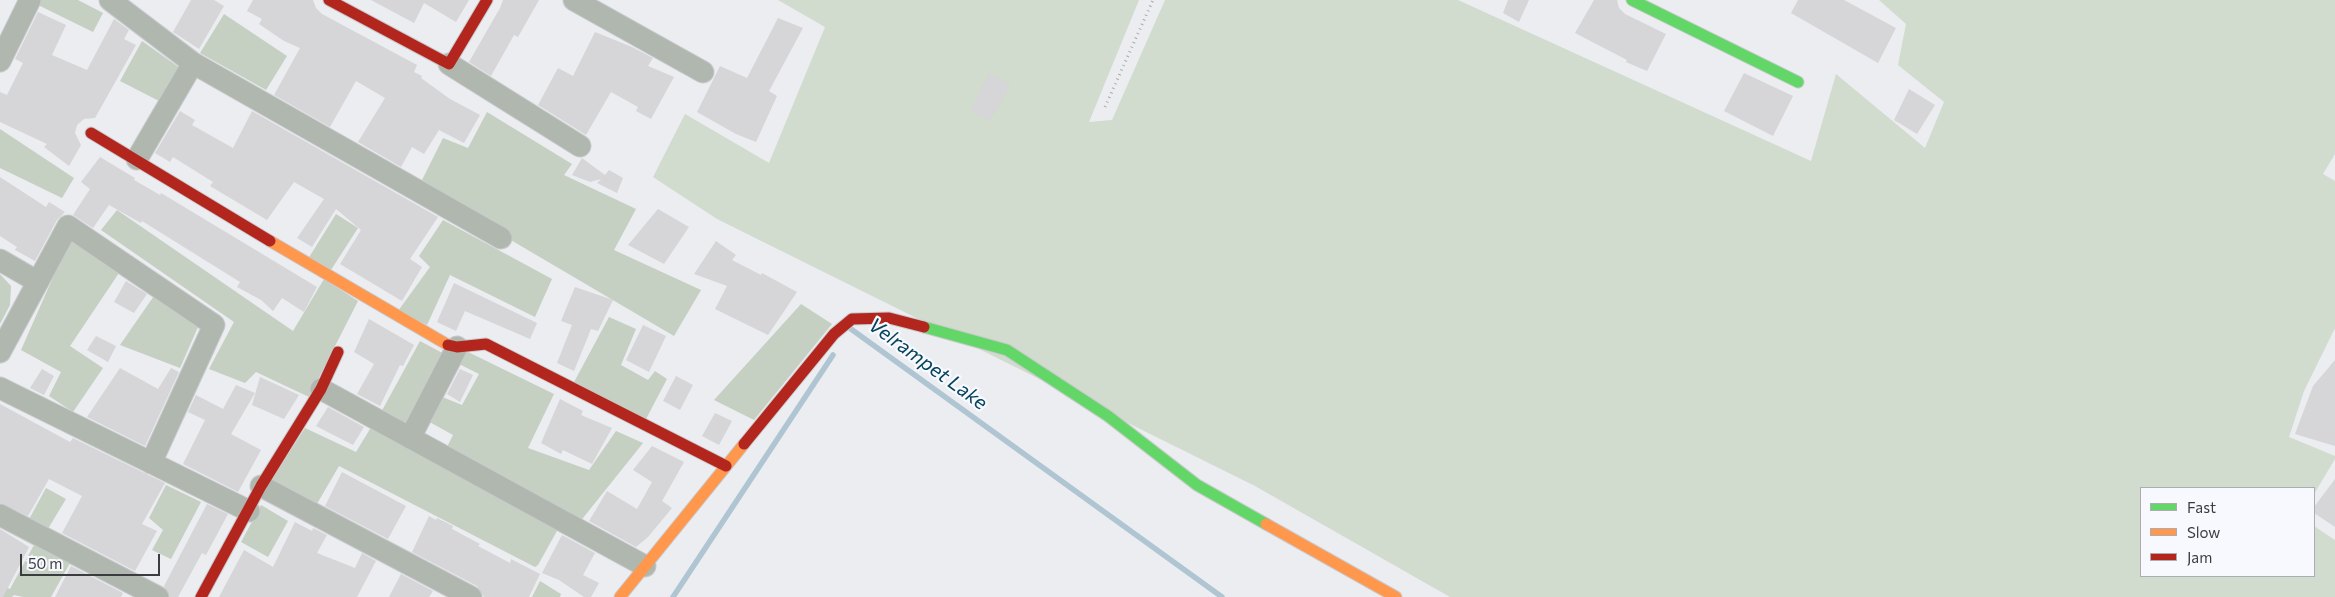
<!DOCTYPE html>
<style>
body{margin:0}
#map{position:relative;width:2335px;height:597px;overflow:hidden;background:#ebedf1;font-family:Commissioner,sans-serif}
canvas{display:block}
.legend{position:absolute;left:2140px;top:487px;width:175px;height:90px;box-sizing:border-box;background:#f7f9fe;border:1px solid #acadb2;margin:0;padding:6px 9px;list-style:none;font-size:15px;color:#3b3c40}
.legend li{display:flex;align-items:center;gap:10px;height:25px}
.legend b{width:25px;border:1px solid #acadb2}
.scale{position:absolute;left:20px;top:554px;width:140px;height:22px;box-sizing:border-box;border:2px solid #3b3c40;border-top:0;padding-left:6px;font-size:15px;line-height:18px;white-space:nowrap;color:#3b3c40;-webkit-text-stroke:4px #f7f9fe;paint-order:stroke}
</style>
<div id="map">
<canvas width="2335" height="597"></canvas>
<ul class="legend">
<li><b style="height:6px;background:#63d668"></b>Fast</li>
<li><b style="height:6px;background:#ff974d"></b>Slow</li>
<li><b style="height:6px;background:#b3261e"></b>Jam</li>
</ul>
<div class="scale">50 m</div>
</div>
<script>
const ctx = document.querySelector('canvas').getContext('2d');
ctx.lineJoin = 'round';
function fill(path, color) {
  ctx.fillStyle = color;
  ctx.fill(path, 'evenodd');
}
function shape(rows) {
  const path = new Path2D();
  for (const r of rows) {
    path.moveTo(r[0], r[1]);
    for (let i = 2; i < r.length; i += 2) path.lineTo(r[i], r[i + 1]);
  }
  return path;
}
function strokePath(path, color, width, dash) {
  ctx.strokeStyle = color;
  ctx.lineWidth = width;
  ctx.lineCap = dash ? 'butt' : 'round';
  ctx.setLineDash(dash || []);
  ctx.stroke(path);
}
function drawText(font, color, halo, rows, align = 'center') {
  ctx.font = font + ' Commissioner,sans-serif';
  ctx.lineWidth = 4.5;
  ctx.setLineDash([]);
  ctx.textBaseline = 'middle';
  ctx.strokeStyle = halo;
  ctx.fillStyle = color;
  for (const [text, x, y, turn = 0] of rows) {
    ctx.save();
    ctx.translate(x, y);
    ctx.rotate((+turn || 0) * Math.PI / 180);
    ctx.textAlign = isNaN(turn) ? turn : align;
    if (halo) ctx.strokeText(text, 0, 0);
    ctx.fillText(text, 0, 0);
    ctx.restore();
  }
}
const green = shape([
 [778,0,1139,0,1089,122,1112,120,1165,0,1458,0,1811,161,1836,74,1925,148,1944,102,1898,65,1906,24,1879,0,2335,0,2335,154,2323,174,2335,181,2335,328,2304,391,2289,437,2335,456,2335,459,2314,494,2314,488,2141,488,2141,576,2314,576,2314,526,2335,540,2335,597,1450,597,1255,486,717,219,653,177,685,114,769,163,825,27]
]);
const forest = shape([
 [36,0,78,0,103,13,93,32,34,3],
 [224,14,287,56,266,90,200,53],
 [142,41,180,68,161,102,120,81],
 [487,112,572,164,564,175,636,209,614,250,701,290,674,336,419,186,443,138,468,148],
 [0,129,74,178,62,198,0,168],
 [117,210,293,331,324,279,358,301,309,397,256,372,245,383,209,369,234,322,101,230],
 [336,214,358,228,329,273,308,259],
 [443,220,552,279,535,317,450,275,427,325,398,311,430,267,419,256],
 [69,241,121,270,70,346,103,368,73,412,49,396,61,372,21,350],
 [0,274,11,286,10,305,0,324],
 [156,293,198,327,180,368,120,345],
 [801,304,832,324,754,420,714,400],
 [609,317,636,329,621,365,648,380,655,371,667,379,646,419,573,384],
 [420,341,448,356,409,431,379,416],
 [466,351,554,394,528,448,589,470,616,431,643,443,579,523,445,451,453,435,426,420,440,396,462,405,479,374,459,364],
 [373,424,558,529,538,565,535,567,339,466,314,509,269,484,305,428,356,452],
 [166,485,201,502,171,559,152,550,163,530,149,518],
 [46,488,66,499,46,532,27,523],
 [261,505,288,521,268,557,241,542],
 [34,545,70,563,51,597,23,597,14,595,12,597,0,597,0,584,10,589],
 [540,581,561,594,560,597,532,597]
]);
const stream = shape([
 [851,329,1222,597],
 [673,597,833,355]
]);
const building = shape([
 [191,0,214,0,224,6,199,49,173,32],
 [253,0,313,0,316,8,322,14,417,65,414,72,422,76,421,78,450,99,480,115,464,143,439,130,424,154,412,147,401,167,358,142,385,98,356,81,330,127,274,95,300,48,284,41,259,24,262,19,247,11],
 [371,0,469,0,456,22,424,3,414,23],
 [503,0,539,0,518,37,514,35,491,76,469,62,500,8],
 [1508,0,1529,0,1519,22,1503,13],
 [1594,0,1617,0,1619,8,1625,14,1666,34,1647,71,1626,62,1627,60,1575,33],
 [1798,0,1844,0,1896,28,1878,63,1791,13],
 [38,12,66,25,52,55,87,70,114,19,129,30,124,39,136,45,95,118,84,119,77,125,75,133,81,145,69,166,44,147,47,144,0,122,0,92,7,95,23,63,15,59],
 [778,18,803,28,769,91,777,96,756,142,736,134,697,112,720,66,747,78],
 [595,32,632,47,653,58,648,66,674,77,651,119,636,111,638,107,611,92,586,135,538,105,558,68,573,76],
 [989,73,1010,84,990,121,971,111],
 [1744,73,1793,96,1773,136,1724,111],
 [1909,89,1935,105,1917,134,1894,120],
 [180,111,195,120,192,125,233,148,252,111,438,217,410,259,422,267,402,301,340,264,361,230,336,209,312,247,297,238,324,199,294,182,267,220,210,186,213,182,173,157,170,162,155,153],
 [100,157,135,178,134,180,160,195,161,193,317,287,304,312,282,298,273,311,261,300,237,287,240,282,142,221,141,223,109,205,93,228,73,215,90,189,81,182],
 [582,158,605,175,609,170,623,178,617,193,597,183,601,179,590,182,572,175],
 [0,177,46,207,49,202,65,212,57,220,35,261,15,250,17,247,0,236],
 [658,209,689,227,664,264,628,245],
 [716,241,736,255,732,260,761,275,762,273,797,292,768,335,715,309,727,286,694,274],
 [126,281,147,294,134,313,114,302],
 [454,283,537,323,530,339,465,311,456,331,437,322],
 [575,287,613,300,598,331,591,329,574,371,557,363,572,325,561,321],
 [369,319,414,345,403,366,400,365,380,406,357,394,374,364,354,352],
 [643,325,666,336,649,372,626,360],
 [96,336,116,346,108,362,87,350],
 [2335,360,2335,446,2295,434,2313,386],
 [120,368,158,389,171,368,179,372,145,446,87,417],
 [42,369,54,376,44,395,30,388],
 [460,369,473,375,460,402,447,394],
 [676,376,693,385,680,410,663,401],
 [260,377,299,395,284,419,252,405],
 [236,385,255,393,231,434,261,450,238,492,183,464,205,420,188,412,196,395,223,409],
 [560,399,583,411,581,415,612,428,592,464,563,450,561,454,541,443],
 [0,404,70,442,73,438,165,483,142,524,157,531,135,571,62,533,82,496,49,479,28,516,0,503],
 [328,407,364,427,353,445,316,426],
 [715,413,732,421,719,445,702,436],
 [652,446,684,462,662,501,672,508,648,537,636,547,589,521,607,491,637,509,652,482,633,470],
 [342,472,406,506,388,539,325,506],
 [2335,479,2335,527,2314,513,2314,507],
 [207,504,228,514,206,555,202,553,178,597,170,597,164,586],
 [429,516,436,520,437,518,453,526,452,529,480,544,478,546,510,563,511,559,540,574,529,597,484,597,477,586,412,552],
 [295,522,312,531,313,528,327,535,317,553,355,568,362,553,376,561,357,597,219,597,244,550,273,567],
 [0,529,29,547,3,597,0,597],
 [562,535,595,553,583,575,599,583,591,597,584,597,559,580,542,573],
 [71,566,123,593,121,597,55,597],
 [401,574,433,591,429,597,389,597]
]);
const path = shape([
 [1105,107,1153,0]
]);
const street = shape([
 [110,0,193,63,501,238],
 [574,0,703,72],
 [0,61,30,0],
 [449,64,580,146],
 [137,159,193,63],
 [0,260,38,282],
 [0,352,68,226,214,325,151,463],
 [0,388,249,511],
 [321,389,645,566],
 [410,438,457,347],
 [261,486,471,597],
 [0,515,158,597]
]);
const fast = shape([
 [1632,0,1798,82],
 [924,327,1007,350,1108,416,1197,485,1266,524]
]);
const slow = shape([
 [270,241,448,345],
 [1266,524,1396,597],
 [620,597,744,444]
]);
const jam = shape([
 [329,0,449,64,487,0],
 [91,133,270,241],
 [448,345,457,347,486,344,726,466],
 [744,444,834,334,852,319,889,318,924,327],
 [201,597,261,486,321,389,338,352]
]);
const waterNames = [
 ["Velrampet Lake",928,364,36]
];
fill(green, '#d1dbce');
fill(forest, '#c5cfc2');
strokePath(stream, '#afc5d2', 5.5);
fill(building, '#d6d5d7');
strokePath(street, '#c9cacd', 23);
strokePath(fast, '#c9cacd', 13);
strokePath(slow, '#c9cacd', 13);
strokePath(jam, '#c9cacd', 13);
strokePath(path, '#a8acaa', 3, [1, 4]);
strokePath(street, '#afb7af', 21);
strokePath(fast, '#63d668', 11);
strokePath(slow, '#ff974d', 11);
strokePath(jam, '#b3261e', 11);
drawText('italic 20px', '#04435b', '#f7f9fe', waterNames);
</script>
